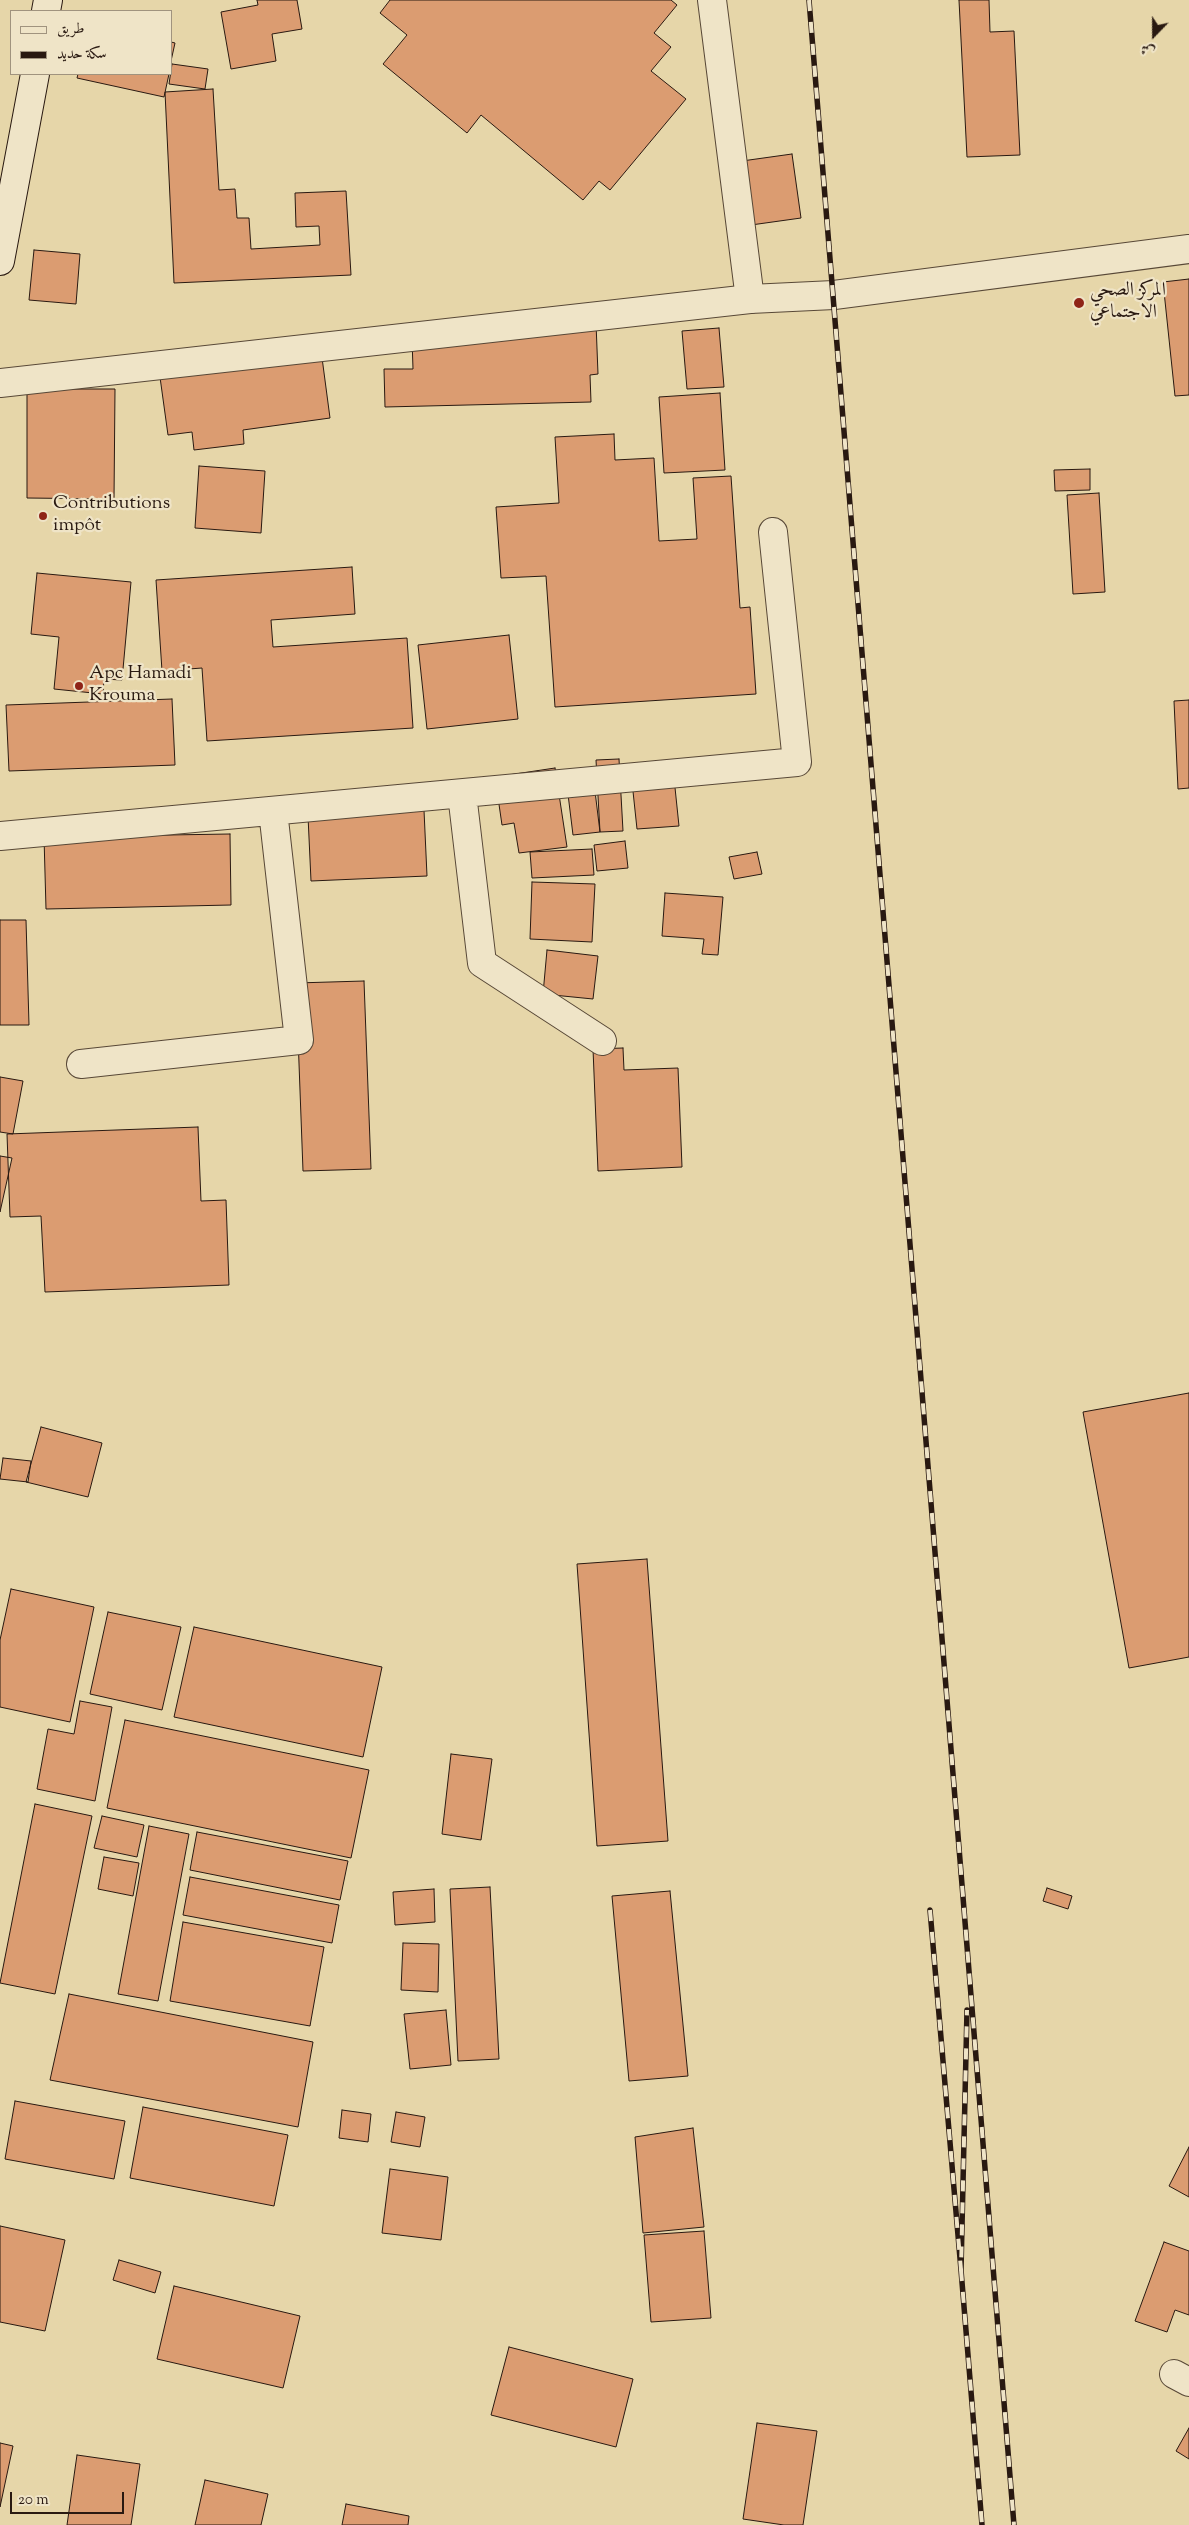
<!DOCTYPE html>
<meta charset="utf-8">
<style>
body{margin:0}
#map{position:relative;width:1189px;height:2525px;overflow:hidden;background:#e6d6a9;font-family:"Sorts Mill Goudy",Amiri,serif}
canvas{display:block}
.legend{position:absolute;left:10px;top:10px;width:162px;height:65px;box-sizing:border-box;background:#efe4c7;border:1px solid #a0937e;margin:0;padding:6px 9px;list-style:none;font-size:15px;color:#291911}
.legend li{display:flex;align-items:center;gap:10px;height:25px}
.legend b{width:25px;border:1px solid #a0937e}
.north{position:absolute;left:1129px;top:10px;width:50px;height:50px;-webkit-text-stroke:4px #efe4c7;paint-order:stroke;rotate:202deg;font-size:14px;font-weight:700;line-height:20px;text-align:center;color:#291911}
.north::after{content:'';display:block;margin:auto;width:18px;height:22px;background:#291911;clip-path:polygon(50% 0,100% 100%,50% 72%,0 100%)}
.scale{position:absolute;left:10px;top:2492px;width:114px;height:22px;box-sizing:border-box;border:2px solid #291911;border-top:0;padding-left:6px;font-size:15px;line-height:18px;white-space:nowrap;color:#291911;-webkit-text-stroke:4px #efe4c7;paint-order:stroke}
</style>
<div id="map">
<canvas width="1189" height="2525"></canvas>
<ul class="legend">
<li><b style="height:6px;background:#efe4c7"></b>طريق</li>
<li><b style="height:6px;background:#291911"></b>سكة حديد</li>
</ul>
<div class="north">ش</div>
<div class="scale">20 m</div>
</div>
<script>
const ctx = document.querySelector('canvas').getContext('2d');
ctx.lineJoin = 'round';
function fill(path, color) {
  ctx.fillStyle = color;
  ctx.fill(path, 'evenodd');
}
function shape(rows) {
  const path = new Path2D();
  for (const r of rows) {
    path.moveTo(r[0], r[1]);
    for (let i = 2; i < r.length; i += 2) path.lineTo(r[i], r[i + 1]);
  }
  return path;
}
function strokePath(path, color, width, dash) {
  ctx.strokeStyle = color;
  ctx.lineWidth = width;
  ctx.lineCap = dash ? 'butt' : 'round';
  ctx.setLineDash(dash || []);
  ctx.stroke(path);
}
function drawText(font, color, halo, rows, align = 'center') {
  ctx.font = font + ' "Sorts Mill Goudy",Amiri,serif';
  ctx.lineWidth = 4.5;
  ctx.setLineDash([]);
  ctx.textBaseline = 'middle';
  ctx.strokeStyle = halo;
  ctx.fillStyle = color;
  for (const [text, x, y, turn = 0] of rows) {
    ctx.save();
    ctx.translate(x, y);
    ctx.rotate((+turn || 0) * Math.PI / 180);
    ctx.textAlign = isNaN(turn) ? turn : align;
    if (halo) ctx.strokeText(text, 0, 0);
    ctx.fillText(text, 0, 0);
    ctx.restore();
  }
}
const building = shape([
 [257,0,297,0,302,29,272,34,276,61,231,69,221,12,258,5,257,0],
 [390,0,671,0,677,5,654,33,671,47,651,71,686,99,610,190,599,181,583,200,481,115,467,133,383,64,407,35,380,13,390,0],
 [959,0,989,0,990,32,1014,31,1020,155,967,157,959,0],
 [171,42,175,43,171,61,171,42],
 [172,64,208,69,205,89,169,84,172,64],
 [78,74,169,74,164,97,77,78,78,74],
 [213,89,219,190,235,189,237,218,249,218,251,249,320,245,319,226,296,227,295,193,346,191,351,275,174,283,165,92,213,89],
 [792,154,801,218,751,225,742,161,792,154],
 [34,250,80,254,76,304,29,300,34,250],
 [1189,279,1189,395,1175,396,1163,282,1189,279],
 [596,323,598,374,590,375,591,402,385,407,384,369,413,369,412,339,596,323],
 [719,328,724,387,687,389,682,331,719,328],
 [321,350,330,418,243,430,244,444,194,450,192,432,168,435,159,370,321,350],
 [27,389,115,389,114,499,27,498,27,389],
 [720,393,725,470,664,473,659,397,720,393],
 [614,434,615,460,654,458,659,541,697,539,693,478,731,476,740,608,750,607,756,694,555,707,546,576,501,578,496,507,559,503,555,437,614,434],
 [199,466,265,471,261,533,195,528,199,466],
 [1090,469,1090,490,1055,491,1054,470,1090,469],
 [1099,493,1105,592,1073,594,1067,495,1099,493],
 [352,567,355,614,271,620,273,647,407,638,413,728,207,741,202,668,162,671,156,580,352,567],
 [37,573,131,582,122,680,104,679,103,694,54,689,59,637,31,634,37,573],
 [509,635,518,719,427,729,418,645,509,635],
 [172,699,175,765,9,771,6,705,172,699],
 [1189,700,1189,788,1178,789,1174,701,1189,700],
 [619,759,623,831,600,832,596,760,619,759],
 [555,768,567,847,519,853,514,823,502,825,495,777,555,768],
 [593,775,600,832,573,835,566,778,593,775],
 [674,778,679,826,637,829,632,782,674,778],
 [424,810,427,876,311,881,308,816,424,810],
 [230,834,231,905,46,909,44,837,230,834],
 [625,841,628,868,597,871,594,845,625,841],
 [592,849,594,875,532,878,530,852,592,849],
 [757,852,762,874,734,879,729,857,757,852],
 [532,882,595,884,592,942,530,939,532,882],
 [665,893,723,897,718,955,702,954,704,939,662,936,665,893],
 [0,920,26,920,29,1025,0,1025,0,920],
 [547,950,598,956,593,999,543,994,547,950],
 [364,981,371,1169,303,1171,296,983,364,981],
 [623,1048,624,1070,678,1068,682,1167,598,1171,593,1049,623,1048],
 [0,1077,23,1081,13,1134,0,1132,0,1077],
 [198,1127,201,1201,226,1200,229,1285,45,1292,41,1216,10,1217,7,1134,198,1127],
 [0,1156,12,1158,0,1212,0,1156],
 [1189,1393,1189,1657,1129,1668,1083,1412,1189,1393],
 [41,1427,102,1443,88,1497,26,1482,41,1427],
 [3,1458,31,1461,28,1482,0,1479,3,1458],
 [647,1559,668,1841,597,1846,577,1564,647,1559],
 [11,1589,94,1607,70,1722,0,1707,0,1640,11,1589],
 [108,1612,181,1627,162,1710,90,1694,108,1612],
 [194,1627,382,1667,363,1757,174,1717,194,1627],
 [80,1701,112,1707,95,1801,37,1789,48,1729,74,1734,80,1701],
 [125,1720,369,1770,351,1858,107,1808,125,1720],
 [451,1754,492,1759,481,1840,442,1834,451,1754],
 [35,1804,92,1816,55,1994,0,1983,35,1804],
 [102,1816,144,1825,137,1857,94,1848,102,1816],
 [149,1826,189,1834,158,2001,118,1994,149,1826],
 [197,1832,348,1861,340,1900,190,1870,197,1832],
 [104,1857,139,1863,133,1896,98,1889,104,1857],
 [190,1877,339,1905,332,1943,183,1915,190,1877],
 [490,1887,499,2059,458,2061,450,1889,490,1887],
 [1047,1888,1072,1896,1068,1909,1043,1901,1047,1888],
 [434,1889,435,1922,395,1925,393,1892,434,1889],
 [670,1891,688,2076,629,2081,612,1896,670,1891],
 [183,1922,324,1947,310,2026,170,2001,183,1922],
 [403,1943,439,1944,438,1992,401,1990,403,1943],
 [69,1994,313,2042,298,2127,50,2080,69,1994],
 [446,2010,451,2065,410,2069,404,2014,446,2010],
 [15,2101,125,2121,114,2179,5,2159,15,2101],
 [143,2107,288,2135,274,2206,130,2178,143,2107],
 [342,2110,371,2114,368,2142,339,2138,342,2110],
 [396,2112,425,2117,420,2147,391,2142,396,2112],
 [693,2128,704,2227,643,2233,635,2137,693,2128],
 [1189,2147,1189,2197,1169,2186,1189,2147],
 [390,2169,448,2177,441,2240,382,2233,390,2169],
 [0,2226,65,2240,45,2331,0,2322,0,2226],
 [704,2231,711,2318,651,2322,644,2235,704,2231],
 [1164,2242,1189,2251,1189,2315,1175,2310,1167,2332,1135,2321,1164,2242],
 [119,2260,161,2272,155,2293,113,2280,119,2260],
 [174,2286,300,2316,283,2388,157,2359,174,2286],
 [509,2347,633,2379,616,2447,491,2415,509,2347],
 [757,2423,817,2431,803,2525,784,2525,743,2519,757,2423],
 [1189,2428,1189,2459,1176,2451,1189,2428],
 [0,2443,13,2446,0,2507,0,2443],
 [77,2455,140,2464,131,2525,67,2525,77,2455],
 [205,2480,268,2494,261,2525,195,2525,205,2480],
 [346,2504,409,2516,408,2525,342,2525,346,2504]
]);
const minor = shape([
 [712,0,750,299],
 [462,794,482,963,602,1041],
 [0,836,797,762,773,532],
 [81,1064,299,1040,273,811],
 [1174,2374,1189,2382]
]);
const tertiary = shape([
 [0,383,750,299,834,295,1189,249]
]);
const secondary = shape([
 [46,11,48,0],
 [0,261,35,74]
]);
const rail = shape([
 [809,0,1014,2525],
 [930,1910,961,2270,967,2010],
 [961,2270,982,2525]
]);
const markers = [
 [1079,303,6,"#8f2418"],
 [43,516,5,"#8f2418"],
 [79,686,5,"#8f2418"]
];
const poiNames = [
 ["المركز الصحي",1090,292],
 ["الاجتماعي",1090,314],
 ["Contributions",53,505],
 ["impôt",53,527],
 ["Apc Hamadi",89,675],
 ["Krouma",89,697]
];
fill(building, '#db9c71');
strokePath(building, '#291911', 1);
strokePath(minor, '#584837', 30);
strokePath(tertiary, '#584837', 30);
strokePath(secondary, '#291911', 30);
strokePath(minor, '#efe4c7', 28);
strokePath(tertiary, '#efe4c7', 28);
strokePath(secondary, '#efe4c7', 28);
strokePath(rail, '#291911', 5.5);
strokePath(rail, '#efe4c7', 4, [11]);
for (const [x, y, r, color] of markers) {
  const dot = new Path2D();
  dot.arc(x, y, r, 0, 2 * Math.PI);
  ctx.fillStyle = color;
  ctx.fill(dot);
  strokePath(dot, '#efe4c7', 2);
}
drawText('19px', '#291911', '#efe4c7', poiNames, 'left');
</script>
